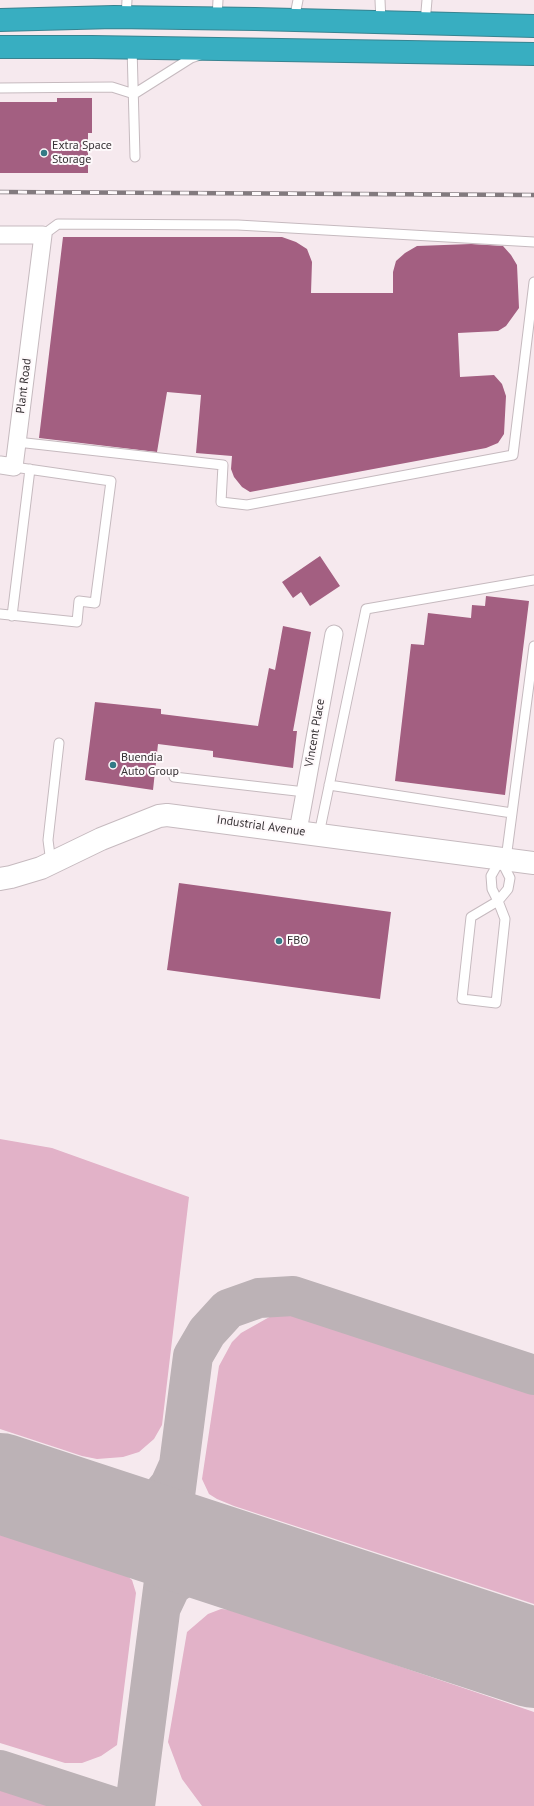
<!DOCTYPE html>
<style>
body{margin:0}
canvas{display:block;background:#f6e9ee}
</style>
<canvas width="534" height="1806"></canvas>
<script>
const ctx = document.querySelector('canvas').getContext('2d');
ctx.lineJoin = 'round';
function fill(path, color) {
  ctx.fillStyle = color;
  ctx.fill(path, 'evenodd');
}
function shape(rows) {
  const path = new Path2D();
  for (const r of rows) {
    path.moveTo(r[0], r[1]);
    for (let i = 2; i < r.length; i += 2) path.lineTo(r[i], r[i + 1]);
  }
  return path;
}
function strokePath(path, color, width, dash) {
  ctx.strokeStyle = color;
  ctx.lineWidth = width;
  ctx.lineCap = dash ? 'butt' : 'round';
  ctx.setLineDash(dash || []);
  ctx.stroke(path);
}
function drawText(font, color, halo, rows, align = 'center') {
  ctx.font = font + ' "PT Sans",sans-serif';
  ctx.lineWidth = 4;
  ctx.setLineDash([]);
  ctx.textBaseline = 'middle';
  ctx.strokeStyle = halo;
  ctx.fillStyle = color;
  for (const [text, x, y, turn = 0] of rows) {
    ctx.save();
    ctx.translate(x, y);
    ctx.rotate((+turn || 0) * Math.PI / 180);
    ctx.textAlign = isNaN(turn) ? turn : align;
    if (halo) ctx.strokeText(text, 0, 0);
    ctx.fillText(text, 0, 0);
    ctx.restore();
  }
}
const green = shape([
 [0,1139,52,1148,189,1197,162,1425,154,1439,139,1452,123,1457,97,1459,82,1456,0,1429],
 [273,1315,294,1315,534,1394,534,1604,234,1506,217,1499,209,1494,202,1479,219,1366,232,1342,241,1333],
 [0,1532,121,1571,132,1580,136,1593,117,1745,101,1756,82,1763,65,1763,0,1743],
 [221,1609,234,1610,534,1712,534,1806,202,1806,182,1779,168,1742,187,1632,208,1614],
 [0,1787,59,1806,0,1806]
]);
const taxiway = shape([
 [105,1517,126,1516,155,1503,170,1485,179,1465],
 [162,1605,171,1586,193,1570,216,1564,242,1562],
 [0,1770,111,1806],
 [135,1806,193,1356,207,1332,228,1309,259,1298,293,1296,534,1375]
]);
const runway = shape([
 [0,1483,534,1658]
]);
const building = shape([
 [57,98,92,98,92,133,88,133,88,173,0,173,0,102,57,102],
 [63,237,282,237,296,242,307,249,312,262,311,293,393,293,393,272,396,261,405,253,417,246,471,244,503,246,511,255,517,265,519,308,506,326,498,331,458,333,460,377,494,375,502,384,506,396,504,434,498,443,486,448,250,492,242,487,234,477,231,469,232,456,196,453,201,395,167,392,157,452,39,438],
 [320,556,340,586,310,606,301,592,293,598,282,582],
 [486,596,529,601,505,795,395,781,411,644,424,645,428,613,471,618,472,605,485,606],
 [283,626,311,632,293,731,297,731,293,768,213,757,213,751,158,744,153,790,85,780,95,702,161,709,161,714,258,726,269,668,275,670],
 [179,883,391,912,380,999,167,970]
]);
const lane = shape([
 [380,0,381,22],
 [126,18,127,0],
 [217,18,218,0],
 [294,20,298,0],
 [425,23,427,0],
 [132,47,135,157],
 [0,88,112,87,134,94],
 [134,94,191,58,200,55],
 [43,235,58,224,238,225,534,242],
 [17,442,223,465,221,502,247,505,513,455,534,282],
 [0,614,77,622,79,601,95,603,111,481,14,467],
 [12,616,30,469],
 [174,777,305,792],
 [329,785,512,813],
 [319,834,366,609,534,580],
 [506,859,534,646],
 [500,860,491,876,492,889,498,901,505,919,496,1003,462,999,471,917,498,901,508,889,510,878,501,860],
 [51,863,48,840,59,743]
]);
const street = shape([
 [0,235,43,235,14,467,0,465],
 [298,831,334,634]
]);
const secondary = shape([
 [0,879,11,877,41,868,101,839,159,816,167,815,534,863]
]);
const highway = shape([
 [0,20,114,17,255,19,534,26],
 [0,47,92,47,534,54]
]);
const rail = shape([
 [0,192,534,195]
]);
const markers = [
 [44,153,4,"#337a86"],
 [113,765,4,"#337a86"],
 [279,941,4,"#337a86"]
];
const poiNames = [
 ["Extra Space",52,146],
 ["Storage",52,160],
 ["Buendia",121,758],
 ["Auto Group",121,772],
 ["FBO",287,941]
];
const streetNames = [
 ["Plant Road",24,386,-83],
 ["Vincent Place",315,733,-80],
 ["Industrial Avenue",261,826,8]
];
fill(green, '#e2b2c8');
strokePath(taxiway, '#bcb2b6', 40);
strokePath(runway, '#bcb2b6', 100);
fill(building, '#a35f81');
strokePath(lane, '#c6babf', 11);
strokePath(street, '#c6babf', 19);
strokePath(secondary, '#c6babf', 24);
strokePath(highway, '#388390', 24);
strokePath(lane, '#fff', 9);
strokePath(street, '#fff', 17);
strokePath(secondary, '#fff', 22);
strokePath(highway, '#38aec1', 22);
strokePath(rail, '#827a7e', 4.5);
strokePath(rail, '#fef9fb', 3, [9]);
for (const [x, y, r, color] of markers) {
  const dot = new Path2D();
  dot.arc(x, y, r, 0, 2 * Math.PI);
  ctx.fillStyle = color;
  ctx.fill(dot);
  strokePath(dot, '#fef9fb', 1.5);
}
drawText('12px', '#373235', '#fef9fb', poiNames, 'left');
drawText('12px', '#373235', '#fef9fb', streetNames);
</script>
